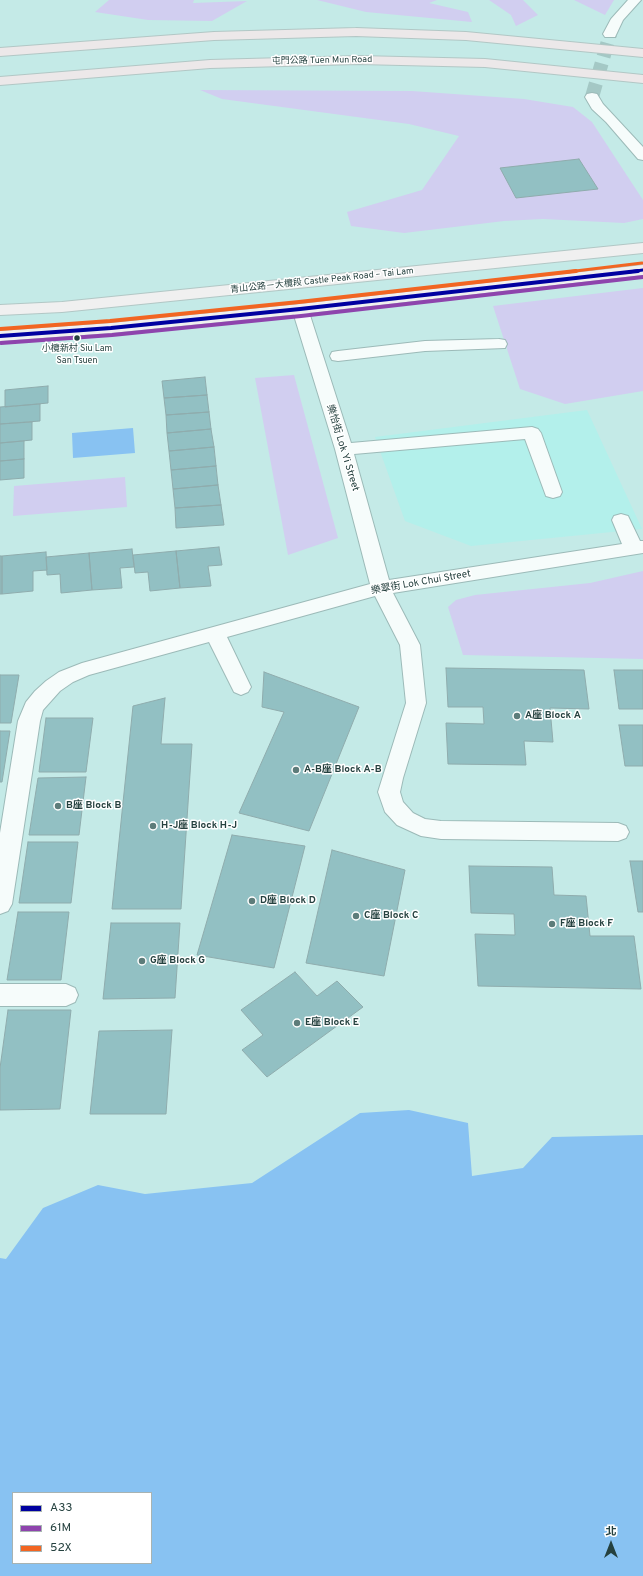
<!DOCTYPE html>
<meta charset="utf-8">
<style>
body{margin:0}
#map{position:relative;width:643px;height:1576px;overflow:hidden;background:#c4eae7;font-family:Overpass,"Noto Sans TC",sans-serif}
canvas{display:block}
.legend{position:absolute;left:12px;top:1492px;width:140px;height:72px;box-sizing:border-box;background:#fff;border:1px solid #a8b3b2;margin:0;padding:5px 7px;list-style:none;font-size:12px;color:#25413f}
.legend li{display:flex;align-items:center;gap:8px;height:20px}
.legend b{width:20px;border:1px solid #a8b3b2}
.north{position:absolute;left:591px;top:1524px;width:40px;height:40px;-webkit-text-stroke:3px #fff;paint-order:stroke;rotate:0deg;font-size:11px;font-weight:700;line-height:16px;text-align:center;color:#25413f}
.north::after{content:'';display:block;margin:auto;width:14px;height:18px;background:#25413f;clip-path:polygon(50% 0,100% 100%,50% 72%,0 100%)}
</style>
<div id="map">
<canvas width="643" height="1576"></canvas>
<ul class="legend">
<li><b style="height:5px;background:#0000a0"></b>A33</li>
<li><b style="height:5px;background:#8e44ad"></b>61M</li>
<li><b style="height:5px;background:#f26522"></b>52X</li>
</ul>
<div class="north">北</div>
</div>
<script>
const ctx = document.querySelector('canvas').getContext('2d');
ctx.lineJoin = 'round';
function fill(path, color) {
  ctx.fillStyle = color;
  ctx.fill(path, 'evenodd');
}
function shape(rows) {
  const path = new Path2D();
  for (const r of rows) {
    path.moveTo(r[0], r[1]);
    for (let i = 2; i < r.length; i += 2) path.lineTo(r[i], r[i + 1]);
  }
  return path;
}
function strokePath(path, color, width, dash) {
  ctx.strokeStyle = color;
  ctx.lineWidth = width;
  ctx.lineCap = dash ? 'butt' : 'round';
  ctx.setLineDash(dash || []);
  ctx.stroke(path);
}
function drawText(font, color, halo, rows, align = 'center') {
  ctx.font = font + ' Overpass,"Noto Sans TC",sans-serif';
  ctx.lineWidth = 3;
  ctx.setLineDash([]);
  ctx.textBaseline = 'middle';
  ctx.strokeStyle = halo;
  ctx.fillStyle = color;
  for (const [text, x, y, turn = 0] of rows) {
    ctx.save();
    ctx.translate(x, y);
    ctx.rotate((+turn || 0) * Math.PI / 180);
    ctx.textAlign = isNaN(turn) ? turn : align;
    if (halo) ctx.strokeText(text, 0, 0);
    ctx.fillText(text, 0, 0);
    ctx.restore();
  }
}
const built = shape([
 [587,410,642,529,471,546,405,521,375,437]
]);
const green = shape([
 [109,0,194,0,193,3,247,1,212,21,148,20,95,12],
 [317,0,437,0,429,3,468,12,472,22,366,12],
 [489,0,523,0,538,15,516,26,511,15],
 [574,0,614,0,605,15],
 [200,90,412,91,524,99,573,107,592,122,643,200,643,219,624,223,543,219,504,221,404,233,351,226,347,212,422,190,459,136,409,124,222,99],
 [643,288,643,391,565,404,520,389,493,306],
 [294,375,338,538,288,555,255,378],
 [125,477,127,507,13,516,14,486],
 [643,571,643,659,463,655,448,607,456,600,475,595,590,583]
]);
const water = shape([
 [133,428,135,453,73,458,72,433],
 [409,1110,468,1123,472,1176,523,1168,552,1137,643,1135,643,1576,0,1576,0,1258,6,1259,43,1208,98,1185,145,1194,252,1183,360,1113],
 [13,1493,151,1493,151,1563,13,1563]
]);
const building = shape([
 [579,159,598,189,516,198,500,168,579,159],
 [205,377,207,395,164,398,162,381,205,377],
 [48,386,48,403,5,407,5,390,48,386],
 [207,395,209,412,166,415,164,398,207,395],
 [40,404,40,421,0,424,0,407,40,404],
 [209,412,211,429,167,433,166,415,209,412],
 [32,422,32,440,0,443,0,424,32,422],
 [211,429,214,447,169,451,167,433,211,429],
 [24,441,24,459,0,461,0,443,24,441],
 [214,447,216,466,171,470,169,451,214,447],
 [24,459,24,478,0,480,0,461,24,459],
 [216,466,218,485,173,489,171,470,216,466],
 [218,485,221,505,175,508,173,489,218,485],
 [221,505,224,525,176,528,175,508,221,505],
 [219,547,222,565,208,566,211,586,180,588,176,551,219,547],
 [132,549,134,567,120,568,122,588,92,590,89,553,132,549],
 [176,551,180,588,150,591,148,572,135,573,133,555,176,551],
 [46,552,47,570,33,571,33,591,2,594,2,556,46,552],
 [89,553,92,590,61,593,60,574,47,575,46,557,89,553],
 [0,556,2,556,2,594,0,594,0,556],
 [446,668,584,670,589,709,550,708,553,742,524,741,526,765,448,764,446,723,484,724,483,707,448,707,446,668],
 [614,670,643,670,643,709,619,709,614,670],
 [264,672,359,707,309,831,239,813,284,712,262,707,264,672],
 [0,675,19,675,11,723,0,723,0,675],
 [165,698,161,744,192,744,181,909,112,909,133,706,165,698],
 [46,718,93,718,86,772,39,772,46,718],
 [619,725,643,725,643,766,625,766,619,725],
 [0,731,10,731,2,782,0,782,0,731],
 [86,777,79,835,29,835,38,778,86,777],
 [232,835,305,846,274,968,197,955,232,835],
 [28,842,78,842,71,903,19,903,28,842],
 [332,850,405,870,384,976,306,963,332,850],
 [630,861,643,861,643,912,638,912,630,861],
 [469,866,552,867,554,895,586,896,590,936,634,936,641,989,478,986,475,934,515,935,514,914,471,913,469,866],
 [18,912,69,912,61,980,7,980,18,912],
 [111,923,180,923,175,998,103,999,111,923],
 [295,972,317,996,337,981,363,1007,267,1077,242,1050,263,1035,241,1010,295,972],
 [8,1010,71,1010,60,1109,0,1110,0,1068,8,1010],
 [172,1030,166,1114,90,1114,99,1031,172,1030]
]);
const minorTunnel = shape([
 [592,97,610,34]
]);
const minor = shape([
 [628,0,641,0,623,20,615,37,605,37,603,34,611,19,628,0],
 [592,93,597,94,603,104,643,147,643,160,638,159,606,122,592,109,585,97,587,94,592,93],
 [300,304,306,306,308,309,351,443,532,427,538,429,541,433,562,492,560,496,553,498,546,496,525,439,354,454,389,580,622,544,612,520,614,516,621,514,628,516,640,541,643,541,643,553,393,593,420,645,426,703,403,778,400,792,403,802,413,813,425,819,441,821,618,823,626,826,629,832,626,838,618,841,441,839,421,836,397,825,385,812,378,792,406,703,400,645,375,596,227,637,251,687,248,692,241,695,234,692,209,642,89,675,73,682,60,691,43,710,40,721,12,904,8,911,0,914,0,833,18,721,26,702,35,691,46,681,59,672,82,663,370,584,335,449,292,309,294,306,300,304],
 [499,339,505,340,507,344,505,348,425,351,338,361,332,360,330,356,332,352,338,351,425,341,499,339],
 [0,984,66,984,75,988,78,995,75,1002,66,1006,0,1006,0,984]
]);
const major = shape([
 [643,243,643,253,62,312,0,315,0,305,62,302,643,243],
 [643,265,643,275,300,314,111,333,0,341,0,331,111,323,300,304,643,265]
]);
const highway = shape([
 [356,28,466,32,643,49,643,57,466,40,356,36,214,40,0,56,0,48,214,32,356,28],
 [359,56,485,59,643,75,643,83,485,67,359,64,210,68,0,85,0,77,210,60,359,56]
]);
const bus1Far1 = shape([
 [629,272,643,270]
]);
const bus1 = shape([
 [0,336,111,328,300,309,638,271]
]);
const bus2 = shape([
 [1,343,112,335,301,316,643,277]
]);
const bus3Far1 = shape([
 [567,272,642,263]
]);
const bus3 = shape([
 [0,329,110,321,299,302,576,271]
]);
const markers = [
 [77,338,3.5,"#25413f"],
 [517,716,4,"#5d7c7a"],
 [296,770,4,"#5d7c7a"],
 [58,806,4,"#5d7c7a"],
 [153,826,4,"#5d7c7a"],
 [252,901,4,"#5d7c7a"],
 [356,916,4,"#5d7c7a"],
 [552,924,4,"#5d7c7a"],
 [142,961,4,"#5d7c7a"],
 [297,1023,4,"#5d7c7a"]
];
const farStreetnames = [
 ["屯門公路 Tuen Mun Road",322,61,-1],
 ["青山公路－大欖段 Castle Peak Road – Tai Lam",322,281,-6]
];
const busNames = [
 ["小欖新村 Siu Lam",77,349],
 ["San Tsuen",77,361]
];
const streetNames = [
 ["樂怡街 Lok Yi Street",342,448,73],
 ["樂翠街 Lok Chui Street",421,583,-10]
];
const poiNames = [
 ["A座 Block A",525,716],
 ["A-B座 Block A-B",304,770],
 ["B座 Block B",66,806],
 ["H-J座 Block H-J",161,826],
 ["D座 Block D",260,901],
 ["C座 Block C",364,916],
 ["F座 Block F",560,924],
 ["G座 Block G",150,961],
 ["E座 Block E",305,1023]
];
fill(built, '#b3f0eb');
fill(green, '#d1cef0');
fill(water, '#88c2f2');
fill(building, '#92c0c3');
strokePath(building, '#8facad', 1);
strokePath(minorTunnel, '#a4c8c5', 14, [14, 7]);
strokePath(minor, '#9cbab8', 2);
strokePath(major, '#b2c7c5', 2);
strokePath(highway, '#b2c7c5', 2);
fill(minor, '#f6fcfb');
fill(major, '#f0f0f0');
fill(highway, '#ece8e9');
strokePath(bus1Far1, '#0000a0', 3);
strokePath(bus1, '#0000a0', 4);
strokePath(bus2, '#8e44ad', 4);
strokePath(bus3Far1, '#f26522', 3);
strokePath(bus3, '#f26522', 4);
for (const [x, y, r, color] of markers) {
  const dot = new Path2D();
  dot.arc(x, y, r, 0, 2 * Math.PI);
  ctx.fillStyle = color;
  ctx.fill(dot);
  strokePath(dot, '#fff', 1.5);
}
drawText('9px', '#25413f', '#fff', farStreetnames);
drawText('9px', '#25413f', '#fff', busNames);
drawText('10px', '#25413f', '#fff', streetNames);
drawText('bold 10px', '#25413f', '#fff', poiNames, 'left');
</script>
